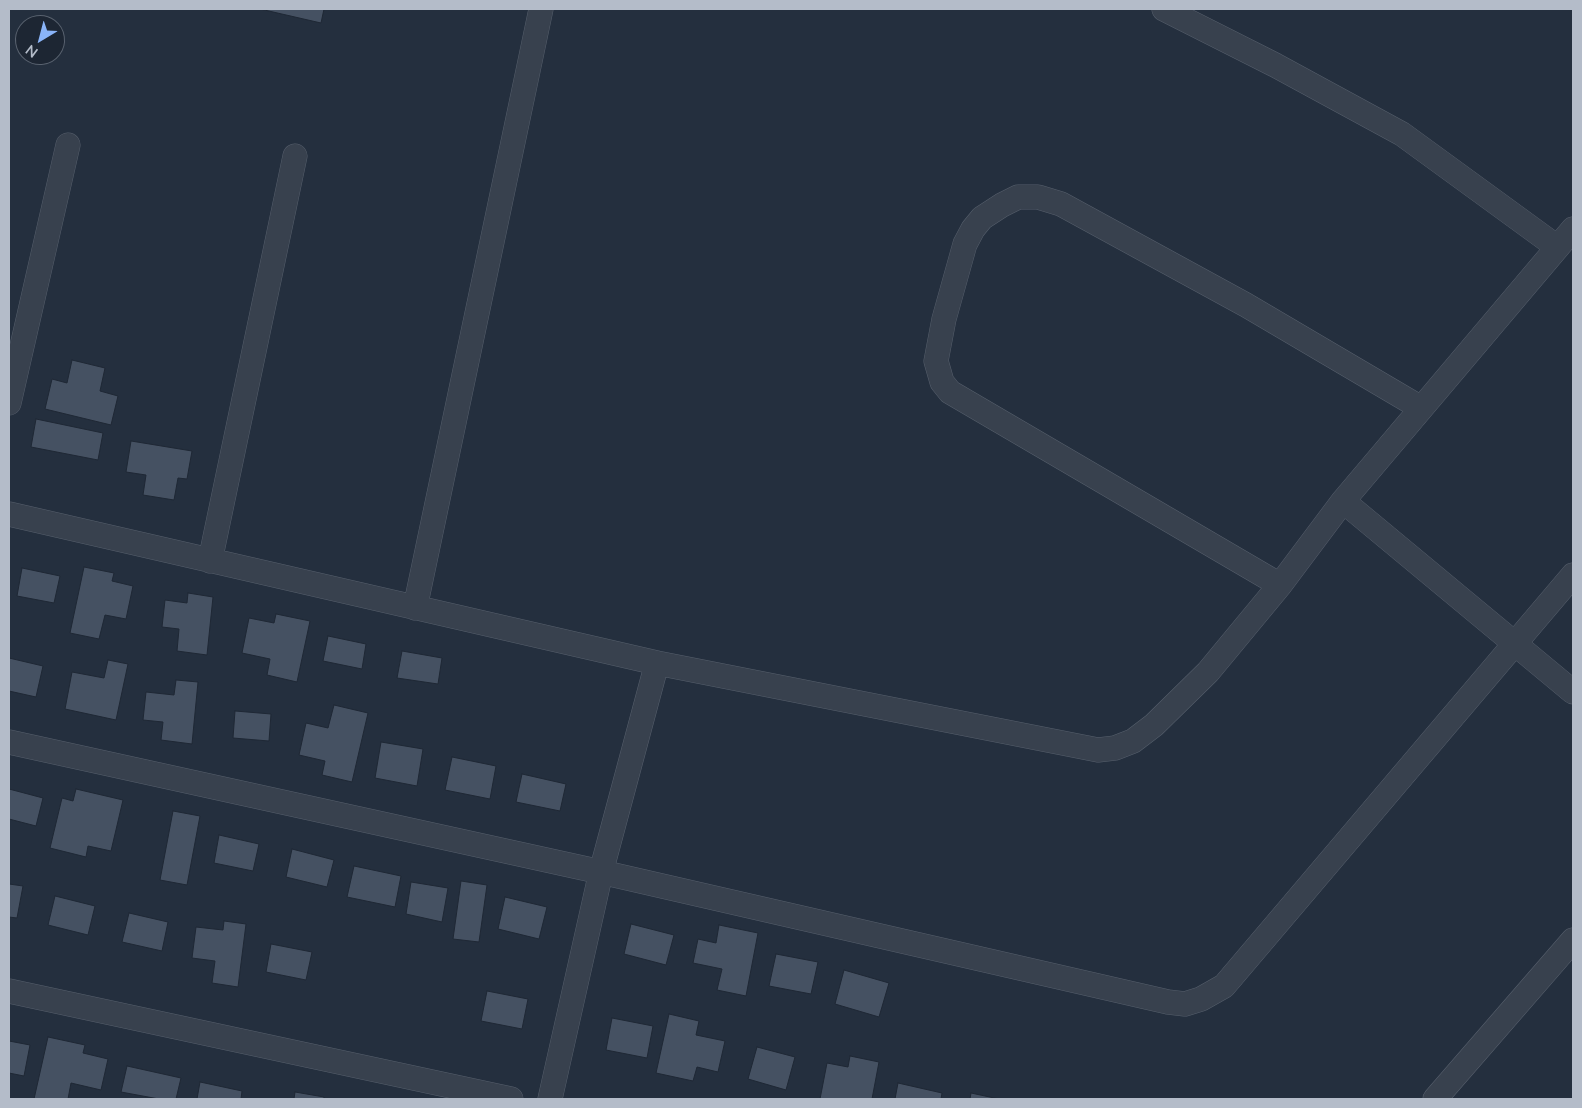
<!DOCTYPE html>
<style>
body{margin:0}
#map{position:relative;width:1582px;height:1108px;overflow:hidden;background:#242f3e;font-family:Lato,sans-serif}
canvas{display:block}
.frame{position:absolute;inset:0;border:10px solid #b4bcc9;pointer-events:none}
.north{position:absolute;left:15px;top:15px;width:50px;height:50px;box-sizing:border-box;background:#1d2633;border:1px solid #59626f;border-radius:50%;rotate:217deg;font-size:14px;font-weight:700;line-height:20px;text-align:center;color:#b4bcc9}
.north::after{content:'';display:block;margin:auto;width:18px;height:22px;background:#8ab4f8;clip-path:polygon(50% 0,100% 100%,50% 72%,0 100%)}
</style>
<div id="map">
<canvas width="1582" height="1108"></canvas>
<div class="frame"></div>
<div class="north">N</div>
</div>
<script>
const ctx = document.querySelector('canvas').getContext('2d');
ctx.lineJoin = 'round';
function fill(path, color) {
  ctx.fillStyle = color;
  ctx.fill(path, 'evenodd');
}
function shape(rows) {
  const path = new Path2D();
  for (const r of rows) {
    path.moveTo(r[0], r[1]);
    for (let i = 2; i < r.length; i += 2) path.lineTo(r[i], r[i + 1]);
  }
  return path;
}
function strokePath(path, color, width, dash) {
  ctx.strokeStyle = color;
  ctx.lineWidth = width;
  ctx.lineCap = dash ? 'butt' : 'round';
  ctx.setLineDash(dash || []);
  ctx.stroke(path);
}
const building = shape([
 [260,9,324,9,321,23,260,9],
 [72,360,105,368,100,391,118,396,111,425,45,409,52,379,67,383,72,360],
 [36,419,103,433,98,460,31,447,36,419],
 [131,441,192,451,187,479,178,478,174,500,143,495,146,475,126,472,131,441],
 [84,567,114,573,112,581,133,586,126,619,105,615,99,639,70,633,84,567],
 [22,568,60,576,54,603,17,596,22,568],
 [188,593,213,597,207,655,177,651,179,629,162,627,165,600,187,603,188,593],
 [276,614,310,621,297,682,267,675,270,659,242,653,249,618,274,623,276,614],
 [328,636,366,644,362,669,323,661,328,636],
 [402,651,442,658,438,684,397,678,402,651],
 [9,658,43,666,36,697,9,691,9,658],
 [108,660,128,664,116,720,65,709,72,672,104,678,108,660],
 [176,680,198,682,192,744,161,740,163,722,143,720,146,692,174,695,176,680],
 [334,705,368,713,352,782,322,775,325,761,299,755,306,723,328,728,334,705],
 [235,711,271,714,269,741,233,738,235,711],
 [381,742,423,749,417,786,375,778,381,742],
 [452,757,496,766,490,799,445,790,452,757],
 [522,774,566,784,560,811,516,802,522,774],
 [9,789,43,798,36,826,9,819,9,789],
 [76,789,123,800,111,851,88,846,86,857,50,848,62,798,73,801,76,789],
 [173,811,200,816,187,885,160,880,173,811],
 [219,835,259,844,253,871,214,863,219,835],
 [292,849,334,860,327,887,286,877,292,849],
 [354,866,401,876,395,907,347,897,354,866],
 [461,881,487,885,479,942,453,939,461,881],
 [411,882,448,888,442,922,406,914,411,882],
 [9,884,23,886,17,918,9,917,9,884],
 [55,896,95,906,88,935,48,925,55,896],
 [505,897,547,907,539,939,498,929,505,897],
 [129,913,168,922,162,951,122,942,129,913],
 [224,921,246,924,238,987,212,983,215,961,192,958,196,927,223,930,224,921],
 [631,924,674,935,666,965,624,954,631,924],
 [719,925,758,933,746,996,717,990,722,969,693,963,698,939,716,943,719,925],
 [271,944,312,952,306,980,266,972,271,944],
 [776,954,818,962,811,994,769,986,776,954],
 [844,970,889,983,879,1017,835,1004,844,970],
 [487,991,528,999,522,1029,481,1021,487,991],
 [669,1014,699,1021,696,1035,725,1041,718,1072,697,1067,693,1081,656,1073,669,1014],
 [612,1018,653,1026,647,1058,606,1050,612,1018],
 [48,1037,85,1045,83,1053,108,1059,101,1090,71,1083,68,1099,34,1099,48,1037],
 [9,1041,30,1045,24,1076,9,1073,9,1041],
 [757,1047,795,1057,786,1090,748,1079,757,1047],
 [850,1056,879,1062,872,1099,820,1099,827,1063,848,1067,850,1056],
 [127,1066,181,1078,176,1099,159,1099,121,1092,127,1066],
 [200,1082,242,1091,241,1099,197,1099,200,1082],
 [898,1083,942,1093,941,1099,895,1099,898,1083],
 [295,1092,324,1097,324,1099,294,1099,295,1092],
 [971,1093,999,1099,970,1099,971,1093]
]);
const street = shape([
 [1164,9,1275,65,1402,134,1557,247],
 [9,403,68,145],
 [1343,501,1573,692],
 [9,514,657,663,601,872,550,1099],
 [210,561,295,156],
 [1280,585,950,392,942,382,936,361,944,319,965,244,973,229,982,218,1002,205,1018,197,1038,197,1061,204,1246,305,1421,408],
 [415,608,541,9],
 [657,663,1098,750,1115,748,1133,741,1154,725,1208,672,1280,585,1343,501,1573,229],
 [9,742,601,872,1168,1002,1185,1004,1201,999,1224,986,1573,575],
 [9,991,511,1099],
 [1435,1099,1573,940]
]);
fill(building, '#455162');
strokePath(building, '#1f2835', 1);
strokePath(street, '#565f6c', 25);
strokePath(street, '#38414e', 24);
</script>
